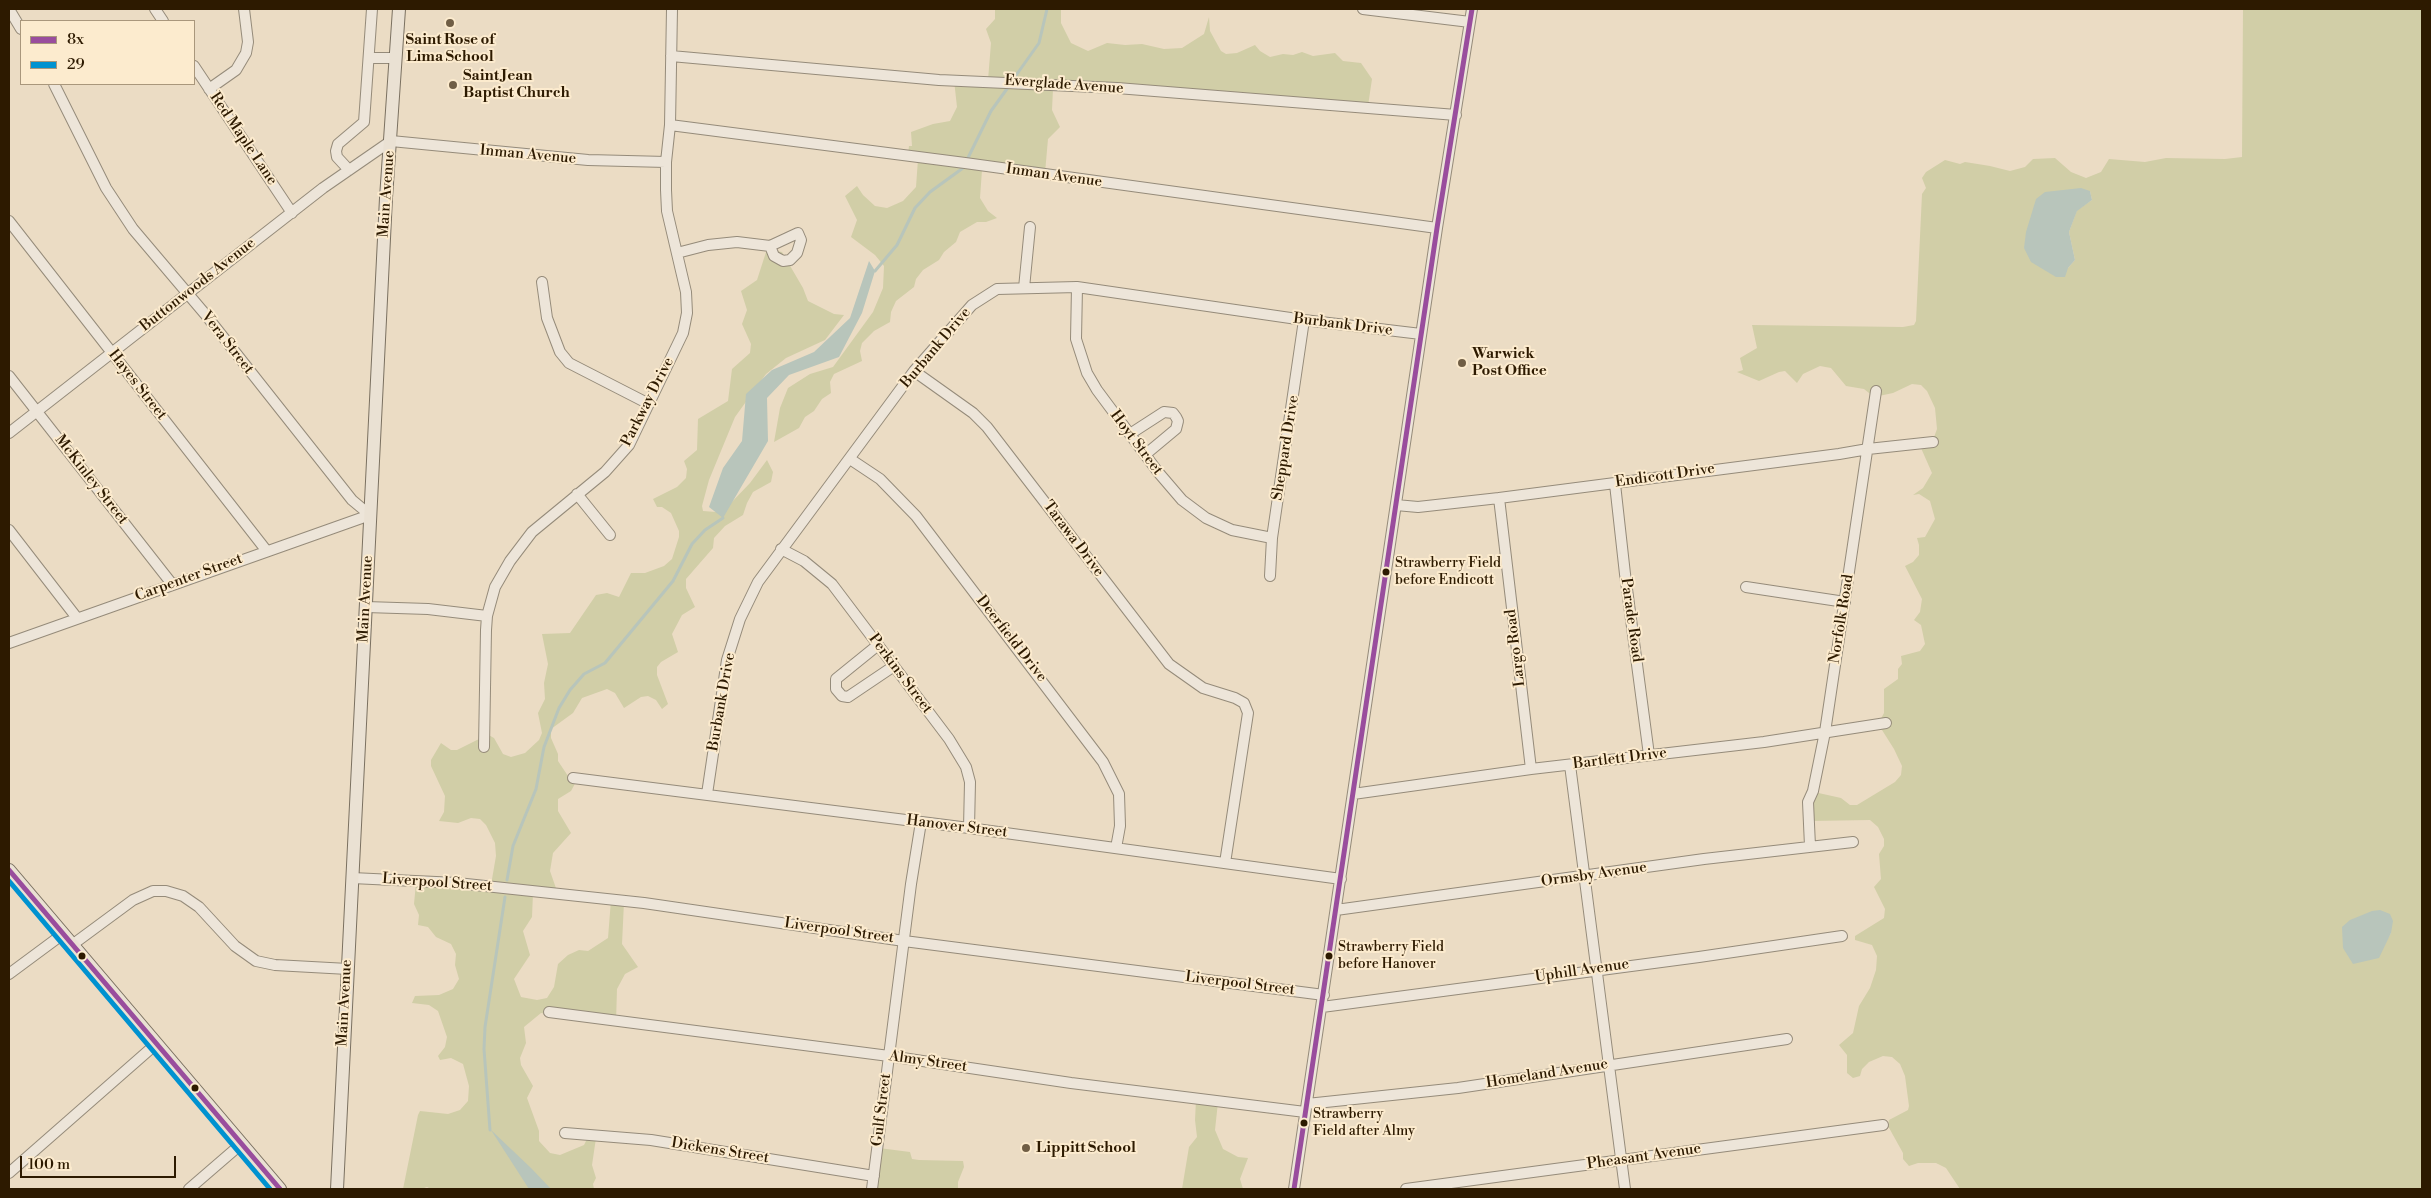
<!DOCTYPE html>
<style>
body{margin:0}
#map{position:relative;width:2431px;height:1198px;overflow:hidden;background:#ebdcc4;font-family:"Libre Bodoni",serif}
canvas{display:block}
.frame{position:absolute;inset:0;border:10px solid #2d1a00;pointer-events:none}
.legend{position:absolute;left:20px;top:20px;width:175px;height:65px;box-sizing:border-box;background:#fcebce;border:1px solid #a9977c;margin:0;padding:6px 9px;list-style:none;font-size:15px;color:#2d1a00}
.legend li{display:flex;align-items:center;gap:10px;height:25px}
.legend b{width:25px;border:1px solid #a9977c}
.scale{position:absolute;left:20px;top:1156px;width:156px;height:22px;box-sizing:border-box;border:2px solid #2d1a00;border-top:0;padding-left:6px;font-size:15px;line-height:18px;white-space:nowrap;color:#2d1a00;-webkit-text-stroke:4px #fcebce;paint-order:stroke}
</style>
<div id="map">
<canvas width="2431" height="1198"></canvas>
<div class="frame"></div>
<ul class="legend">
<li><b style="height:6px;background:#994d9d"></b>8x</li>
<li><b style="height:6px;background:#0092d0"></b>29</li>
</ul>
<div class="scale">100 m</div>
</div>
<script>
const ctx = document.querySelector('canvas').getContext('2d');
ctx.lineJoin = 'round';
function fill(path, color) {
  ctx.fillStyle = color;
  ctx.fill(path, 'evenodd');
}
function shape(rows) {
  const path = new Path2D();
  for (const r of rows) {
    path.moveTo(r[0], r[1]);
    for (let i = 2; i < r.length; i += 2) path.lineTo(r[i], r[i + 1]);
  }
  return path;
}
function strokePath(path, color, width, dash) {
  ctx.strokeStyle = color;
  ctx.lineWidth = width;
  ctx.lineCap = dash ? 'butt' : 'round';
  ctx.setLineDash(dash || []);
  ctx.stroke(path);
}
function drawText(font, color, halo, rows, align = 'center') {
  ctx.font = font + ' "Libre Bodoni",serif';
  ctx.lineWidth = 4;
  ctx.setLineDash([]);
  ctx.textBaseline = 'middle';
  ctx.strokeStyle = halo;
  ctx.fillStyle = color;
  for (const [text, x, y, turn = 0] of rows) {
    ctx.save();
    ctx.translate(x, y);
    ctx.rotate((+turn || 0) * Math.PI / 180);
    ctx.textAlign = isNaN(turn) ? turn : align;
    if (halo) ctx.strokeText(text, 0, 0);
    ctx.fillText(text, 0, 0);
    ctx.restore();
  }
}
const green = shape([
 [995,9,1061,9,1061,23,1071,43,1088,51,1107,43,1125,45,1142,44,1164,49,1182,48,1204,34,1209,17,1210,31,1221,51,1226,54,1237,53,1255,45,1260,51,1270,57,1283,54,1293,55,1302,52,1313,56,1335,53,1343,61,1361,63,1372,79,1368,106,1053,89,1052,110,1060,127,1048,139,1045,173,982,170,980,198,988,211,997,218,986,222,977,222,960,232,956,242,944,252,939,260,923,270,916,279,914,287,896,301,891,312,890,322,874,331,862,343,860,351,862,361,834,374,830,382,831,393,822,399,814,411,805,417,799,428,774,442,780,408,788,388,810,374,833,367,873,312,883,288,884,266,875,255,851,237,857,220,845,196,857,186,863,195,875,206,887,208,903,201,916,187,918,159,908,154,909,146,912,146,911,132,933,124,950,121,957,107,954,80,988,80,991,43,986,29,995,19],
 [2243,9,2422,9,2422,1189,1960,1189,1946,1168,1936,1163,1918,1163,1909,1166,1903,1159,1903,1153,1888,1126,1889,1120,1908,1110,1909,1106,1905,1076,1900,1064,1892,1057,1883,1056,1869,1062,1862,1069,1860,1076,1853,1078,1847,1073,1847,1055,1839,1045,1853,1033,1859,1006,1870,988,1876,970,1877,956,1872,945,1855,940,1855,936,1884,918,1885,909,1874,887,1881,879,1879,854,1884,846,1884,839,1878,827,1870,820,1810,821,1814,792,1841,798,1850,805,1857,805,1895,782,1901,775,1902,766,1894,749,1882,730,1876,728,1884,713,1884,689,1898,679,1898,669,1902,664,1901,656,1920,651,1925,644,1921,625,1914,620,1920,612,1922,599,1905,566,1913,562,1919,555,1919,545,1917,538,1925,537,1935,519,1930,501,1919,494,1913,495,1923,488,1932,473,1921,448,1933,440,1937,429,1935,408,1927,391,1921,385,1912,384,1893,393,1874,397,1864,389,1846,386,1831,368,1820,366,1803,374,1797,383,1785,371,1779,372,1759,381,1737,372,1743,370,1740,358,1757,348,1752,325,1903,327,1914,325,1916,321,1922,194,1926,188,1922,178,1926,172,1945,160,1960,164,1965,162,1990,166,2010,171,2025,167,2033,159,2055,158,2071,172,2086,178,2101,172,2109,159,2145,162,2166,158,2225,159,2242,157],
 [2090,191,2092,200,2077,210,2069,232,2075,260,2068,268,2024,248],
 [2342,927,2391,933,2383,947],
 [767,249,782,252,803,288,808,301,834,314,844,315,825,340,786,358,766,374,735,417,709,480,702,506,703,511,716,512,728,506,750,483,767,460,773,472,771,482,753,492,747,503,743,515,725,526,714,538,713,548,686,579,686,588,695,607,682,615,672,634,678,652,661,662,657,667,657,675,668,704,662,709,656,700,648,696,641,697,624,708,615,693,607,689,582,698,573,713,551,729,551,738,558,754,558,761,568,776,577,780,571,791,558,799,558,811,571,833,553,853,550,871,558,894,533,893,532,917,523,931,530,955,514,979,521,997,537,1000,547,998,554,987,558,964,568,955,579,950,588,951,608,938,611,900,624,902,622,944,638,967,625,974,617,989,616,1022,541,1013,524,1027,526,1043,520,1058,521,1065,533,1086,527,1098,539,1131,539,1141,550,1153,560,1155,584,1145,588,1137,596,1138,592,1165,596,1178,593,1184,594,1189,431,1189,427,1187,421,1189,403,1189,418,1115,420,1111,448,1114,460,1110,468,1101,469,1086,463,1064,451,1058,440,1060,438,1056,445,1047,447,1037,438,1011,429,1005,412,1003,415,996,439,995,453,989,459,979,455,965,456,954,451,944,436,937,428,927,418,925,419,915,414,904,416,883,491,885,496,856,495,843,486,825,480,819,471,818,458,823,439,821,444,812,445,796,431,766,431,760,441,743,451,750,457,750,479,739,485,733,494,738,503,754,511,757,525,753,539,740,542,733,538,713,545,699,544,683,548,664,542,634,570,633,596,595,607,593,619,597,631,573,645,573,664,566,672,559,679,537,679,531,671,513,662,507,657,507,653,499,677,487,686,478,687,469,684,461,697,450,698,419,728,401,732,369,750,353,751,344,742,324,747,310,741,291,757,280],
 [1196,1100,1218,1102,1215,1130,1223,1149,1238,1157,1248,1158,1240,1179,1243,1189,1182,1189,1189,1147,1197,1137,1195,1120],
 [879,1148,910,1152,912,1159,919,1160,963,1161,964,1167,958,1182,958,1189,873,1189]
]);
const water = shape([
 [2081,188,2090,191,2092,200,2077,211,2069,232,2075,260,2068,268,2065,277,2056,277,2031,262,2024,248,2026,232,2036,199,2045,192],
 [869,261,875,271,862,313,839,357,789,375,767,398,768,441,723,518,709,507,723,468,742,441,746,394,772,370,814,352,850,318],
 [2380,910,2390,914,2393,921,2391,933,2379,958,2353,964,2343,948,2342,927,2350,920,2372,911],
 [491,1130,531,1168,551,1189,529,1189]
]);
const stream = shape([
 [1012,81,1039,43,1047,9],
 [875,271,897,245,915,208,930,192,963,168,991,111,1009,86],
 [507,880,513,846,536,789,544,747,559,708,570,690,584,674,605,663,673,581,692,544,705,530,723,518],
 [490,1130,484,1049,485,1027,505,897]
]);
const minor = shape([
 [9,9,21,29],
 [155,9,163,21],
 [1363,9,1470,22],
 [671,56,939,80,1117,88,1456,115],
 [369,58,396,58],
 [194,66,292,213],
 [54,84,106,188,133,229,205,314,352,500,370,515],
 [209,89,236,70,246,53,248,42,244,9],
 [670,125,965,163,1437,228],
 [349,170,337,157,336,151,338,144,364,122,372,9],
 [9,221,266,550],
 [677,253,708,245,737,242,770,246,774,256,783,261,790,260,797,253,801,240,798,233,770,246],
 [542,282,547,318,560,352,569,363,649,404],
 [1077,287,1076,339,1087,373,1097,390,1158,472,1182,500,1206,518,1232,530,1272,538],
 [1024,288,1030,227],
 [914,371,973,413,987,427,1169,664,1203,688,1235,698,1244,703,1248,713,1225,863],
 [9,376,172,584],
 [9,433,323,188,391,141,588,160,666,162],
 [1130,434,1164,412,1173,413,1176,417,1178,421,1176,429,1146,454],
 [850,459,880,479,916,516,1103,762,1119,794,1120,826,1116,848],
 [1615,484,1625,574,1649,755],
 [577,494,610,535],
 [1499,498,1531,769],
 [1396,505,1418,507,1499,498,1839,454,1868,449,1933,442],
 [9,530,77,618],
 [781,549,804,561,832,584,949,739,966,767,970,782,969,828],
 [1270,576,1272,538,1304,320],
 [1746,587,1845,602],
 [366,607,428,609,487,616],
 [9,643,370,515],
 [878,645,836,679,836,689,842,696,848,697,894,666],
 [484,747,486,630,487,616,495,587,510,561,532,532,605,472,629,445,683,333,687,313,686,292,667,211,666,190,666,162,670,125,672,9],
 [1570,765,1625,1189],
 [573,778,969,828,1341,879],
 [707,794,727,660,740,619,758,582,914,371,972,305,997,289,1077,287,1304,320,1421,334],
 [1353,794,1531,769,1764,742,1886,723],
 [1810,846,1808,802,1813,791,1825,732,1876,391],
 [352,878,457,883,644,903,904,941,1324,995],
 [1336,910,1704,859,1853,842],
 [72,945,133,900,153,891,166,891,183,896,199,907,235,946,256,961,275,965,348,969],
 [9,974,63,934],
 [1322,1007,1699,957,1842,936],
 [549,1012,889,1056,1071,1083,1305,1112],
 [1307,1104,1458,1088,1787,1039],
 [565,1133,651,1140,874,1176],
 [9,1173,156,1044],
 [189,1189,240,1145],
 [872,1189,911,884,921,822],
 [1294,1189,1437,228,1472,9],
 [1406,1189,1883,1125]
]);
const major = shape([
 [9,870,280,1189],
 [337,1189,386,198,399,9]
]);
const bus1 = shape([
 [9,870,280,1189],
 [1294,1189,1437,228,1472,9]
]);
const bus2 = shape([
 [9,881,270,1189]
]);
const markers = [
 [450,23,5,"#705e45"],
 [453,85,5,"#705e45"],
 [1462,363,5,"#705e45"],
 [1386,572,4.5,"#2d1a00"],
 [82,956,4.5,"#2d1a00"],
 [1329,956,4.5,"#2d1a00"],
 [195,1088,4.5,"#2d1a00"],
 [1304,1123,4.5,"#2d1a00"],
 [1026,1148,5,"#705e45"]
];
const busNames = [
 ["Strawberry Field",1395,564],
 ["before Endicott",1395,581],
 ["Strawberry Field",1338,948],
 ["before Hanover",1338,965],
 ["Strawberry",1313,1115],
 ["Field after Almy",1313,1132]
];
const poiNames = [
 ["Saint Rose of",450,40,"center"],
 ["Lima School",450,57,"center"],
 ["Saint Jean",463,76],
 ["Baptist Church",463,93],
 ["Warwick",1472,354],
 ["Post Office",1472,371],
 ["Lippitt School",1036,1148]
];
const streetNames = [
 ["Everglade Avenue",1064,85,4],
 ["Red Maple Lane",243,139,56],
 ["Inman Avenue",528,155,5],
 ["Inman Avenue",1054,176,8],
 ["Main Avenue",387,194,-86],
 ["Buttonwoods Avenue",198,285,-38],
 ["Burbank Drive",1343,325,7],
 ["Vera Street",227,343,52],
 ["Burbank Drive",936,348,-50],
 ["Hayes Street",137,385,52],
 ["Parkway Drive",648,402,-63],
 ["Hoyt Street",1136,443,53],
 ["Sheppard Drive",1286,448,-81],
 ["Endicott Drive",1665,476,-8],
 ["McKinley Street",91,480,52],
 ["Tarawa Drive",1073,539,53],
 ["Carpenter Street",189,578,-20],
 ["Main Avenue",366,599,-87],
 ["Norfolk Road",1842,619,-81],
 ["Parade Road",1631,620,82],
 ["Deerfield Drive",1011,639,52],
 ["Largo Road",1516,648,-97],
 ["Perkins Street",900,674,53],
 ["Burbank Drive",722,702,-80],
 ["Bartlett Drive",1620,759,-7],
 ["Hanover Street",957,827,7],
 ["Ormsby Avenue",1594,875,-8],
 ["Liverpool Street",437,883,4],
 ["Liverpool Street",839,931,8],
 ["Uphill Avenue",1582,971,-8],
 ["Liverpool Street",1240,984,7],
 ["Main Avenue",345,1003,-87],
 ["Almy Street",928,1062,8],
 ["Homeland Avenue",1547,1074,-9],
 ["Gulf Street",882,1110,-83],
 ["Dickens Street",720,1151,9],
 ["Pheasant Avenue",1644,1157,-8]
];
fill(green, '#d1cea7');
fill(water, '#b8c5bb');
strokePath(stream, '#b8c5bb', 3);
strokePath(minor, '#958b7a', 12);
strokePath(major, '#7a7060', 14);
strokePath(minor, '#ede5d9', 10);
strokePath(major, '#eae1d3', 12);
strokePath(bus1, '#994d9d', 5);
strokePath(bus2, '#0092d0', 5);
for (const [x, y, r, color] of markers) {
  const dot = new Path2D();
  dot.arc(x, y, r, 0, 2 * Math.PI);
  ctx.fillStyle = color;
  ctx.fill(dot);
  strokePath(dot, '#fcebce', 2);
}
drawText('14px', '#2d1a00', '#fcebce', busNames, 'left');
drawText('bold 15px', '#2d1a00', '#fcebce', poiNames, 'left');
drawText('15px', '#2d1a00', '#fcebce', streetNames);
</script>
